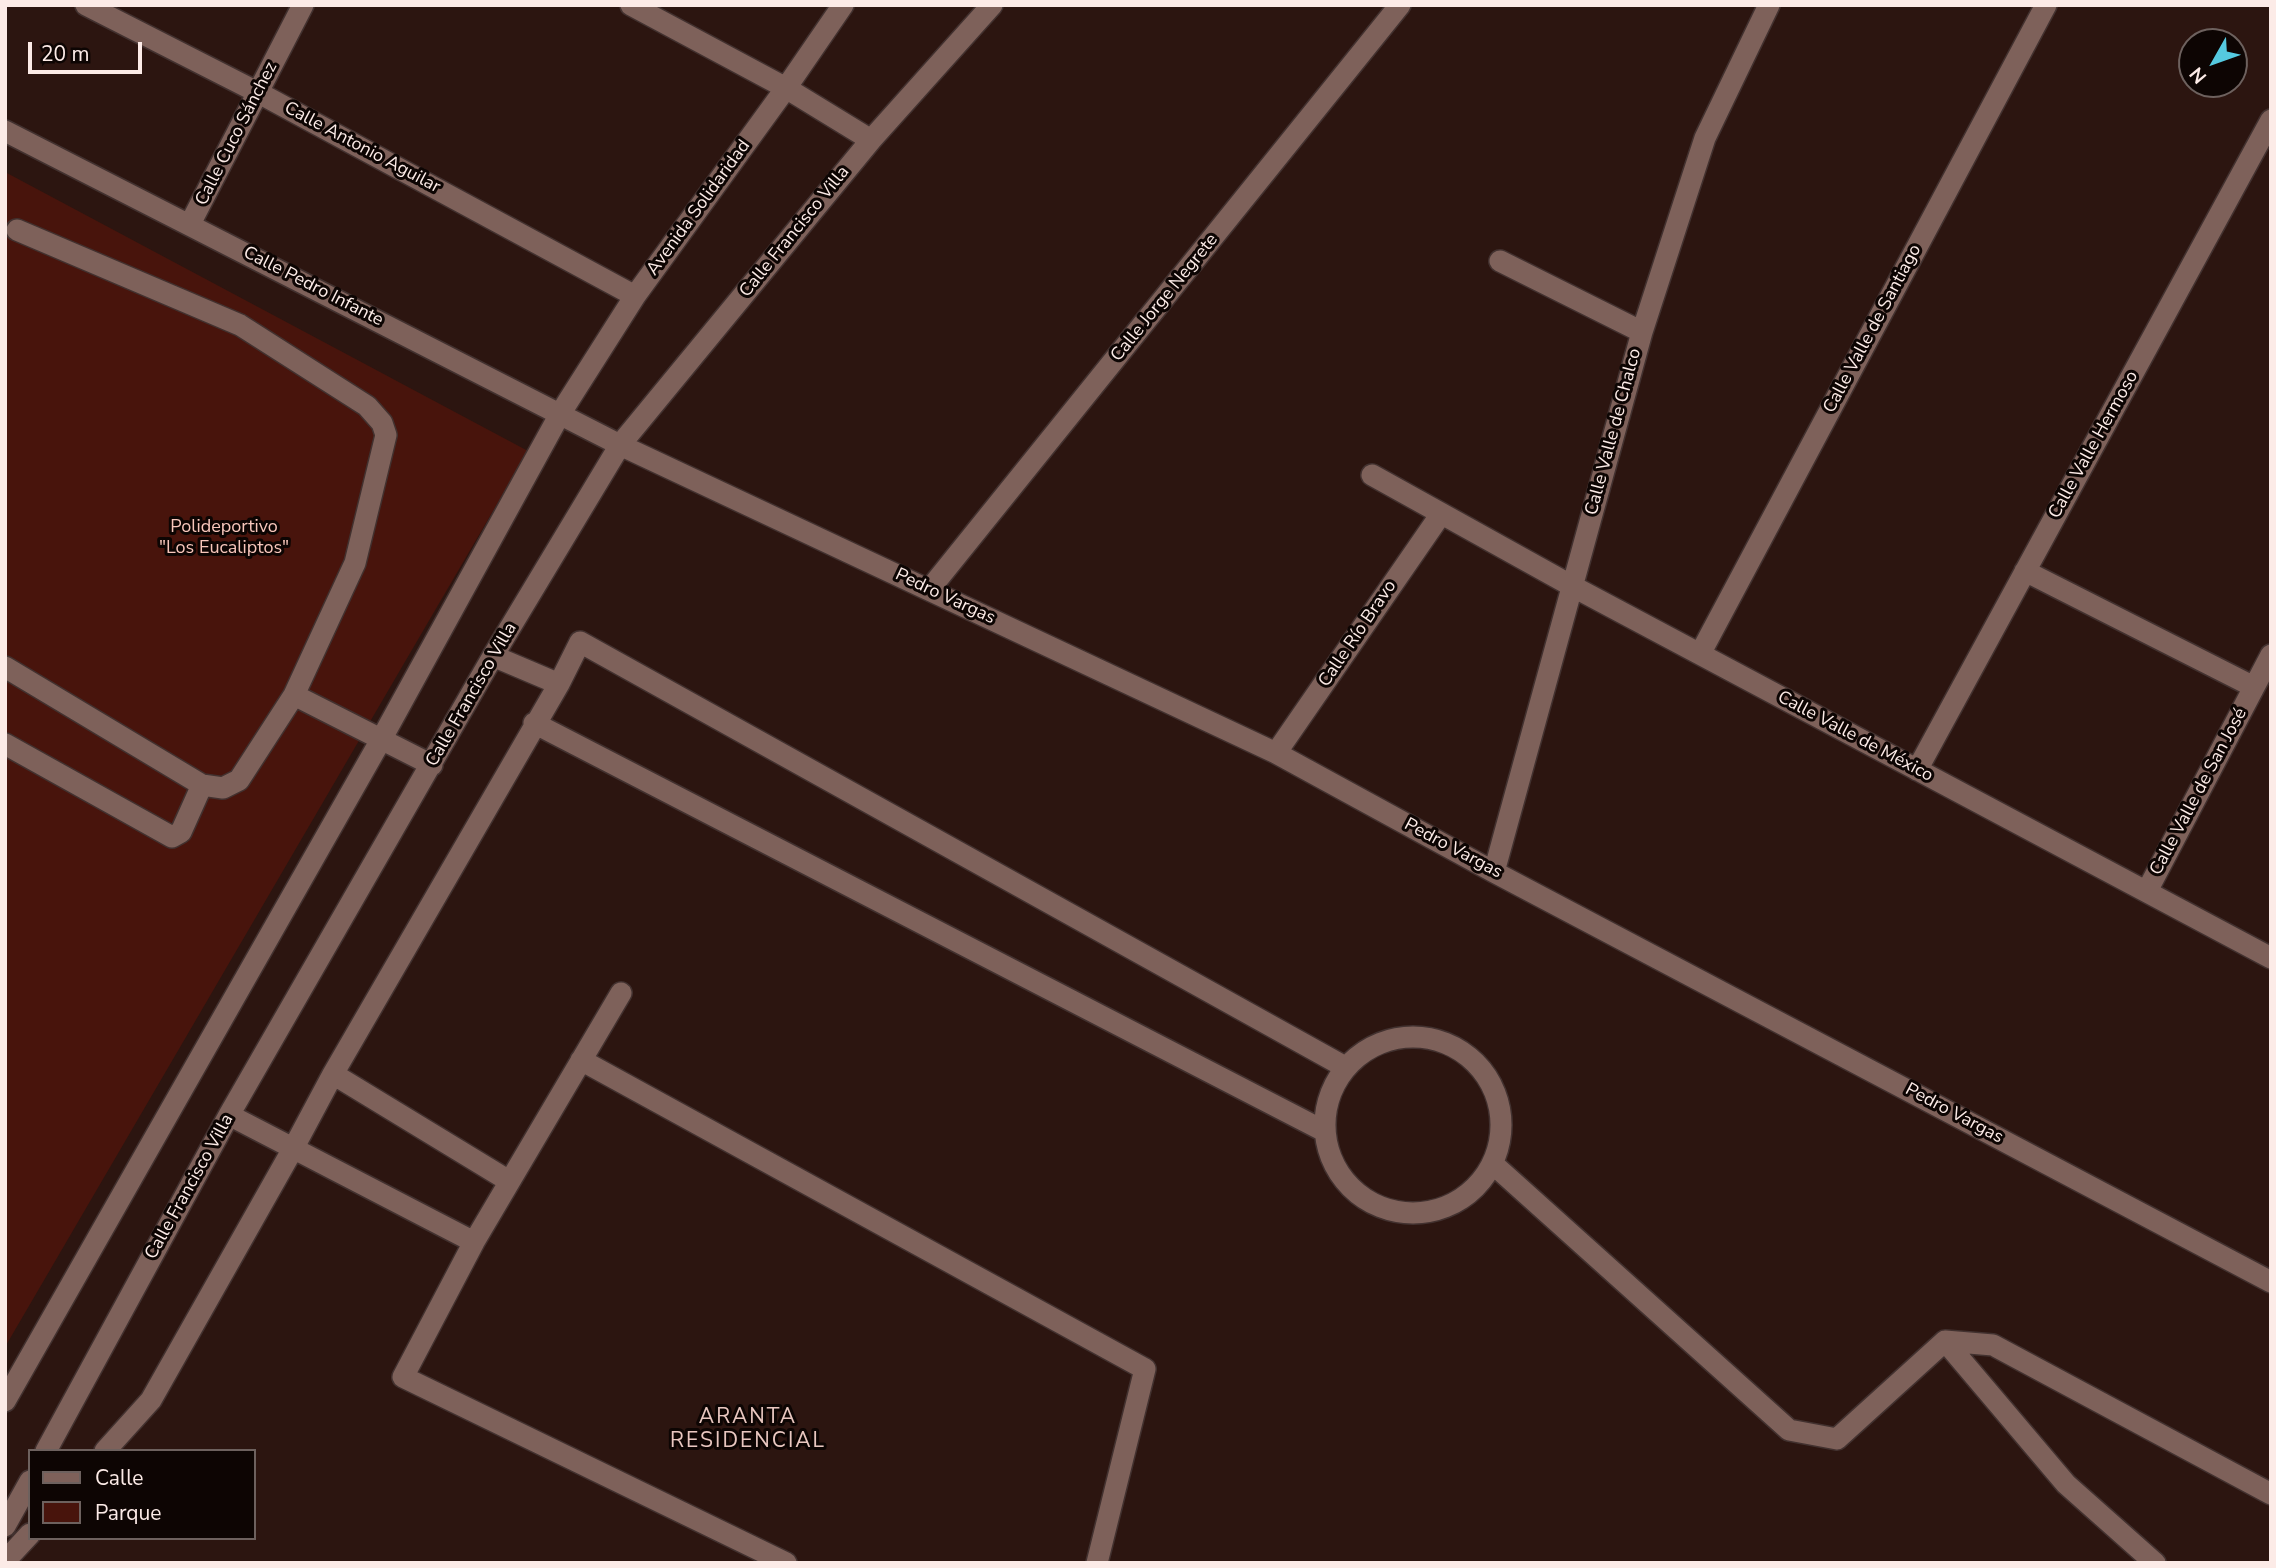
<!DOCTYPE html>
<meta charset="utf-8">
<style>
body{margin:0}
#map{position:relative;width:2276px;height:1568px;overflow:hidden;background:#2c1510;font-family:"Nunito Sans",sans-serif}
canvas{display:block}
.frame{position:absolute;inset:0;border:7px solid #fcebe7;pointer-events:none}
.legend{position:absolute;left:28px;top:1449px;width:228px;height:91px;box-sizing:border-box;background:#0d0503;border:2px solid #6d615e;margin:0;padding:9px 12px;list-style:none;font-size:21px;color:#fcebe7}
.legend li{display:flex;align-items:center;gap:14px;height:35px}
.legend b{width:35px;border:2px solid #6d615e}
.north{position:absolute;left:2178px;top:28px;width:70px;height:70px;box-sizing:border-box;background:#0d0503;border:2px solid #6d615e;border-radius:50%;rotate:230deg;font-size:19px;font-weight:700;line-height:28px;text-align:center;color:#fcebe7}
.north::after{content:'';display:block;margin:auto;width:24px;height:32px;background:#55cae0;clip-path:polygon(50% 0,100% 100%,50% 72%,0 100%)}
.scale{position:absolute;left:28px;top:42px;width:114px;height:32px;box-sizing:border-box;border:4px solid #fcebe7;border-top:0;padding-left:9px;font-size:21px;line-height:24px;white-space:nowrap;color:#fcebe7;-webkit-text-stroke:5px #0d0503;paint-order:stroke}
</style>
<div id="map">
<canvas width="2276" height="1568"></canvas>
<div class="frame"></div>
<ul class="legend">
<li><b style="height:9px;background:#7e615a"></b>Calle</li>
<li><b style="height:19px;background:#48140c"></b>Parque</li>
</ul>
<div class="north">N</div>
<div class="scale">20 m</div>
</div>
<script>
const ctx = document.querySelector('canvas').getContext('2d');
ctx.lineJoin = 'round';
function fill(path, color) {
  ctx.fillStyle = color;
  ctx.fill(path, 'evenodd');
}
function shape(rows) {
  const path = new Path2D();
  for (const r of rows) {
    if (r.length === 3) {
      path.moveTo(r[0] + r[2], r[1]);
      path.arc(r[0], r[1], r[2], 0, 2 * Math.PI);
      continue;
    }
    path.moveTo(r[0], r[1]);
    for (let i = 2; i < r.length; i += 2) path.lineTo(r[i], r[i + 1]);
  }
  return path;
}
function strokePath(path, color, width, dash) {
  ctx.strokeStyle = color;
  ctx.lineWidth = width;
  ctx.lineCap = dash ? 'butt' : 'round';
  ctx.setLineDash(dash || []);
  ctx.stroke(path);
}
function drawText(font, color, halo, rows, align = 'center') {
  ctx.font = font + ' "Nunito Sans",sans-serif';
  ctx.lineWidth = 6;
  ctx.setLineDash([]);
  ctx.textBaseline = 'middle';
  ctx.strokeStyle = halo;
  ctx.fillStyle = color;
  for (const [text, x, y, turn = 0] of rows) {
    ctx.save();
    ctx.translate(x, y);
    ctx.rotate((+turn || 0) * Math.PI / 180);
    ctx.textAlign = isNaN(turn) ? turn : align;
    if (halo) ctx.strokeText(text, 0, 0);
    ctx.fillText(text, 0, 0);
    ctx.restore();
  }
}
const green = shape([
 [5,172,528,451,5,1347]
]);
const minor = shape([
 [86,5,259,93,635,296],
 [631,5,786,88,871,140],
 [5,131,620,445,1276,753,1494,872,2271,1282],
 [190,224,303,5],
 [17,230,240,325,367,406,382,423,386,435,355,563,294,695],
 [1500,261,1642,332],
 [1372,475,1572,586,2271,958],
 [2025,571,2254,687],
 [929,590,1400,5],
 [1700,654,2046,5],
 [493,656,559,684],
 [5,667,202,785,223,788,239,780,294,695,432,765],
 [534,723,1324,1131],
 [5,744,172,837,181,832,202,785],
 [1276,753,1441,514],
 [1917,770,2271,120],
 [1494,872,1642,332,1705,138,1769,5],
 [2147,891,2271,655],
 [621,993,474,1242,403,1377,786,1563],
 [1413,1125,88],
 [581,1060,1145,1369,1097,1563],
 [333,1074,509,1181],
 [229,1115,474,1242],
 [1493,1164,1789,1430,1837,1439,1945,1341,1993,1345,2271,1494],
 [1945,1341,2066,1484,2155,1563],
 [5,1401,382,738,560,414,635,296,786,88,843,5],
 [46,1451,229,1115,493,656,620,445,871,140,992,5],
 [105,1451,151,1400,294,1147,333,1074,559,684,580,642,1345,1067],
 [5,1526,30,1481],
 [5,1561,30,1534]
]);
const streetNames = [
 ["Calle Cuco Sánchez",237,134,-63],
 ["Calle Antonio Aguilar",362,148,28],
 ["Avenida Solidaridad",699,208,-54],
 ["Calle Francisco Villa",795,232,-51],
 ["Calle Pedro Infante",313,287,27],
 ["Calle Jorge Negrete",1165,298,-51],
 ["Calle Valle de Santiago",1873,329,-62],
 ["Calle Valle de Chalco",1614,432,-75],
 ["Calle Valle Hermoso",2094,445,-61],
 ["Pedro Vargas",945,597,25],
 ["Calle Río Bravo",1358,634,-56],
 ["Calle Francisco Villa",472,695,-60],
 ["Calle Valle de México",1855,737,28],
 ["Calle Valle de San José",2199,792,-62],
 ["Pedro Vargas",1453,849,28],
 ["Pedro Vargas",1954,1114,28],
 ["Calle Francisco Villa",190,1187,-61]
];
const parkNames = [
 ["Polideportivo",224,528],
 ["\"Los Eucaliptos\"",224,549]
];
const quarterNames = [
 ["ARANTA",748,1418],
 ["RESIDENCIAL",748,1442]
];
fill(green, '#48140c');
strokePath(minor, '#42312f', 24);
strokePath(minor, '#7e615a', 21);
drawText('18px', '#fcebe7', '#0d0503', streetNames);
drawText('18px', '#f8c6bb', '#0d0503', parkNames);
ctx.letterSpacing = '2px';
drawText('21px', '#e9c7c0', '#0d0503', quarterNames);
ctx.letterSpacing = '0px';
</script>
